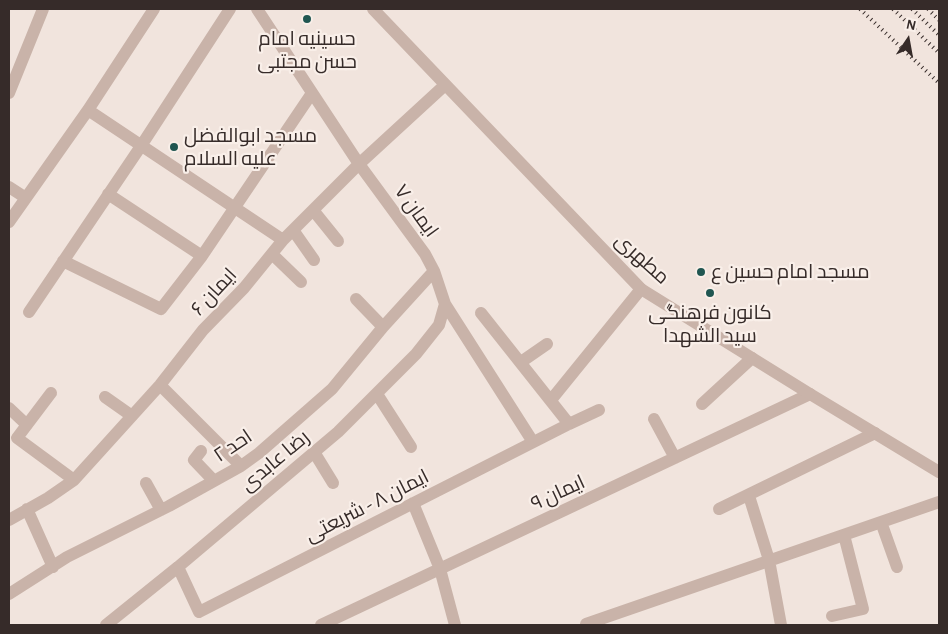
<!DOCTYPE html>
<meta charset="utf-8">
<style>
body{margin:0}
#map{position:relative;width:948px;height:634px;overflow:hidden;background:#f1e4dd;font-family:"Alegreya Sans",sans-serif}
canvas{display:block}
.frame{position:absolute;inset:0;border:10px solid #362b29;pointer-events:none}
.north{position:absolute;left:883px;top:15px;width:50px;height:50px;-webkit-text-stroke:4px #f9efe9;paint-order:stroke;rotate:12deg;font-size:14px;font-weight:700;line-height:20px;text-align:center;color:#362b29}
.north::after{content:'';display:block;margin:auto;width:18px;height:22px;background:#362b29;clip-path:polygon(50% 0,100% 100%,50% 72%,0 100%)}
</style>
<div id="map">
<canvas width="948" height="634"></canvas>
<div class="frame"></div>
<div class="north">N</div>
</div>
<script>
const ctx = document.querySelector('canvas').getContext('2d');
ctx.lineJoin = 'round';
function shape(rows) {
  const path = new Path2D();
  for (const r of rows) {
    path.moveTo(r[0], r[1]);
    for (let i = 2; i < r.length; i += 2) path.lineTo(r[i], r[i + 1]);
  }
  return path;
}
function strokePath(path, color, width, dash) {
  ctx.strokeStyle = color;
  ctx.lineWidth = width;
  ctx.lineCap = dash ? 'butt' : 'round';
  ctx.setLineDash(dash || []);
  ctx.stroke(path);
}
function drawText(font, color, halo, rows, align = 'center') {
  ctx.font = font + ' "Alegreya Sans",Cairo,sans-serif';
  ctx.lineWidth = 4.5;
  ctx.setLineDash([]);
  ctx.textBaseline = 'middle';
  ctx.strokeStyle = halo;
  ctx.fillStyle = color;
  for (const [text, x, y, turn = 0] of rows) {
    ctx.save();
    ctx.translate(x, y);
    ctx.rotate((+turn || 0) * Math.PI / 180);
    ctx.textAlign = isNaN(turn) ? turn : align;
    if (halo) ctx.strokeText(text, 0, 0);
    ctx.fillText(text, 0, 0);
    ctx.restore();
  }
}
const minor = shape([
 [257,9,359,164,425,254,434,271,445,304,533,442],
 [9,93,43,9],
 [88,110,283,240],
 [9,187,26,198],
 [108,194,202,256],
 [313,210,338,241],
 [9,222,88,110,154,9],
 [293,230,314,260],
 [272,254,301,282],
 [63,261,161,309,202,256,312,93],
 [356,299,383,327],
 [29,312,141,146,230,9],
 [481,313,569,424],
 [521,362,547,344],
 [160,385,241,466],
 [51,393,17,438,74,480],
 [377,394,411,447],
 [105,397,132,416],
 [551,400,641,289],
 [702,404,752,358],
 [9,408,27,425],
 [654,419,675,458],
 [201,451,194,460,214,481],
 [314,452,333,483],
 [146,483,161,510],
 [749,496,769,560,781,625],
 [413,503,440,569,455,625],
 [27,509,53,567],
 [719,509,875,433],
 [9,520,48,498,74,480,160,385,203,330,244,288,283,240,359,164,445,85],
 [881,522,897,567],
 [178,567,199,612,569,424,599,410],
 [9,594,67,557,169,506,241,466,259,453,332,389,383,327,434,271],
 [832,616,863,609,844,535],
 [586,624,939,502],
 [106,625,178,567,338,432,416,354,439,325,445,304],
 [321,625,810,394]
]);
const tertiary = shape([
 [373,9,641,289,810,394,939,472]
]);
const rail = shape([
 [860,9,939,83],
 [893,9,939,53],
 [912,9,939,35],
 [928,9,939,20]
]);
const markers = [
 [307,19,5,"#205651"],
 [174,147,5,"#205651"],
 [701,272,5,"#205651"],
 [710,293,5,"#205651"]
];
const poiNames = [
 ["حسینیه امام",307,39],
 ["حسن مجتبی",307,62],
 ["مسجد ابوالفضل",184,136,"left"],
 ["علیه السلام",184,159,"left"],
 ["مسجد امام حسین ع",711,272,"left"],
 ["کانون فرهنگی",710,313],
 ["سید الشهدا",710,336]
];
const streetNames = [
 ["ایمان ۷",416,211,54],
 ["مطهری",642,259,42],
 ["ایمان ۶",214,292,-47],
 ["احد ۲",233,446,-34],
 ["رضا عابدی",275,461,-40],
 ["ایمان ۹",558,493,-25],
 ["ایمان ۸ - شریعتی",367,506,-27]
];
strokePath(minor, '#c9b3a9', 12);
strokePath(tertiary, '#c9b3a9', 12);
strokePath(rail, '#362b29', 4, [1, 4]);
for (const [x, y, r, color] of markers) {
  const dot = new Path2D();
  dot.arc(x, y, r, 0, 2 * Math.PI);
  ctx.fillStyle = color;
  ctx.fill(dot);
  strokePath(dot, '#f9efe9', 2);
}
drawText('20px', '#362b29', '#f9efe9', poiNames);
drawText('20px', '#362b29', '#f9efe9', streetNames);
</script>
